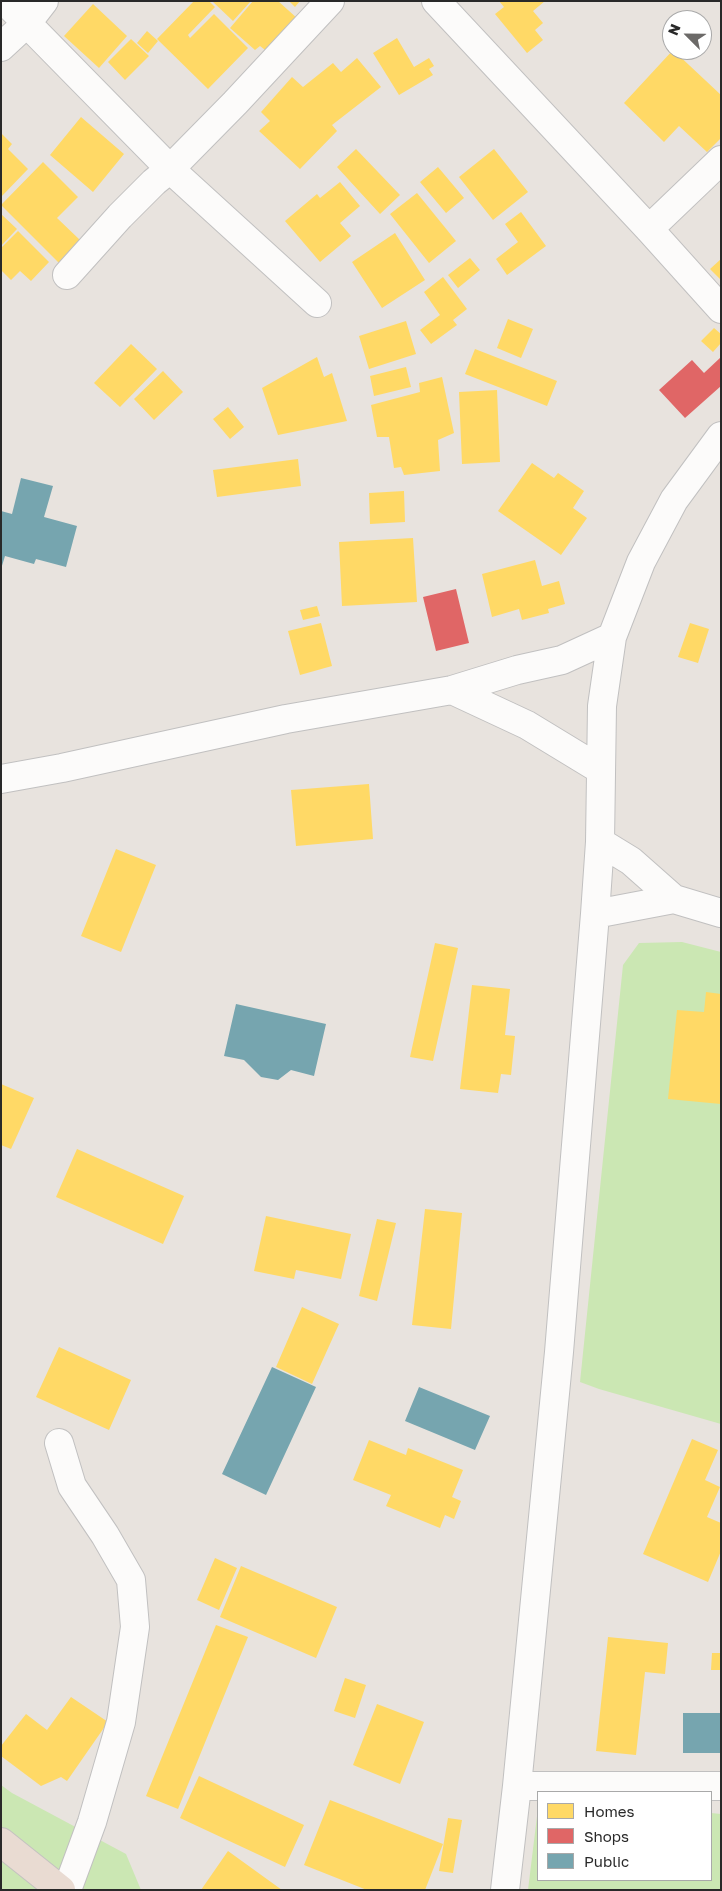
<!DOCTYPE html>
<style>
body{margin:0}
#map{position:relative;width:722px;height:1891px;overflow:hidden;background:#e8e3de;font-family:"Golos Text",sans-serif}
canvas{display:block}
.frame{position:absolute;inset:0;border:2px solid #292929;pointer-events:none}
.legend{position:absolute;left:537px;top:1791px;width:175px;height:90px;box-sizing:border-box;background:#fff;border:1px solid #a9a9a9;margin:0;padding:6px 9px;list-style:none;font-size:15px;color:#292929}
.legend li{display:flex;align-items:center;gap:10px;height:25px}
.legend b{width:25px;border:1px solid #a9a9a9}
.north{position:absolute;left:662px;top:10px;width:50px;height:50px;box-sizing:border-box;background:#fff;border:1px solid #a9a9a9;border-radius:50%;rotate:293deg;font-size:14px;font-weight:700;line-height:20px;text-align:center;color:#292929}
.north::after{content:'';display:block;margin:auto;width:18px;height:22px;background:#6c6a68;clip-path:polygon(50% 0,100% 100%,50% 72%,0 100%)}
</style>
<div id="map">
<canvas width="722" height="1891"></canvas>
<div class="frame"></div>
<ul class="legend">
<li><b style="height:14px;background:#ffd966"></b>Homes</li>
<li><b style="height:14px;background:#e06666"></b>Shops</li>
<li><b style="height:14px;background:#76a5af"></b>Public</li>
</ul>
<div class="north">N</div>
</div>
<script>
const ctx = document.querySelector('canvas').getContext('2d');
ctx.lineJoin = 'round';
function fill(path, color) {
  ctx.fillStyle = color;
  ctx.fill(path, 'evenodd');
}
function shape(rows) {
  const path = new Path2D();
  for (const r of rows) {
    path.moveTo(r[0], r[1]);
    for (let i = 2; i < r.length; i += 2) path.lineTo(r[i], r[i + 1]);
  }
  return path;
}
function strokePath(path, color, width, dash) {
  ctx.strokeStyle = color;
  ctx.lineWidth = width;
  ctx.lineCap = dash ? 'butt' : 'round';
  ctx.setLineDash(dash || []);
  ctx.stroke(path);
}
const green = shape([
 [682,942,721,952,721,1424,599,1389,580,1382,623,965,639,943],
 [1,1785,12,1793,126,1854,141,1890,1,1890],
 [538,1808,538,1880,711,1880,711,1813,721,1814,721,1890,528,1890]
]);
const homes = shape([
 [194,1,209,1,215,7,188,35,190,38,214,14,248,48,208,89,157,39],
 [212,1,251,1,233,21],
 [253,1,278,1,298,19,269,53,260,46,255,50,230,28],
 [289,1,300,1,295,7],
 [499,1,545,1,533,11,543,23,535,30,543,40,527,53,495,14,504,7],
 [93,4,127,36,99,68,64,36],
 [147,31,158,41,148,53,137,43],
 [397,38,414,67,429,58,434,66,429,69,433,75,399,95,373,53],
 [131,39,149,56,125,80,108,62],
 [673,50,721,95,721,138,707,152,679,126,664,142,624,103],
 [357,58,381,87,332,125,337,131,300,169,259,131,270,121,261,112,292,77,303,87,333,63,341,72],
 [81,117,124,154,93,192,50,155],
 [1,133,12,144,8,149,28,169,1,197],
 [356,149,400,195,380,214,337,167],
 [494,149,528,192,493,220,459,177],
 [43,162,78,197,57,218,80,240,59,263,1,205],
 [438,167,464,198,446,213,420,182],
 [340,182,360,206,340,223,351,236,320,262,285,221,317,194,320,198],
 [417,193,456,241,429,263,390,214],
 [521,212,546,246,507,275,496,259,518,242,505,224],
 [1,214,17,229,1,246],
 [18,231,49,262,31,281,20,271,11,280,1,270,1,248],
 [395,233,425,280,382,308,352,262],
 [470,258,480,270,458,288,448,275],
 [721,259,721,280,710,269],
 [443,277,467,309,453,320,457,325,431,344,420,330,440,315,424,292],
 [508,319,533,329,521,358,497,348],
 [406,321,416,354,369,369,359,336],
 [714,328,721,334,721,343,713,352,701,341],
 [131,344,157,369,120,407,94,383],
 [475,349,557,381,547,406,465,374],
 [317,357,324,377,332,373,347,421,278,435,262,388],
 [406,367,411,387,374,396,370,376],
 [163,371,183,392,154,420,134,399],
 [442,377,454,433,438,440,440,471,404,475,401,467,394,468,389,437,377,437,371,405,420,392,419,383],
 [497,390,500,462,462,464,459,392],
 [228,407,244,427,230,439,213,419],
 [298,459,301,486,217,497,213,470],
 [532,463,554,478,558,473,584,491,573,508,587,518,561,555,498,511],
 [404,491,405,522,370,524,369,493],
 [413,538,417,602,342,606,339,542],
 [535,560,542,586,559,581,565,604,548,609,549,613,522,620,519,609,492,617,482,574],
 [317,606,320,616,303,620,300,610],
 [321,623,332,666,300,675,288,631],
 [690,623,709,629,698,663,678,657],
 [369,784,373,839,296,846,291,790],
 [116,849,156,865,121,952,81,936],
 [435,943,458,948,433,1061,410,1057],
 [472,985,510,989,505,1035,515,1036,511,1075,501,1074,498,1093,460,1089],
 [706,992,721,994,721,1104,668,1099,677,1010,704,1012],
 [1,1084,34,1098,11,1149,1,1145],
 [77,1149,184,1196,163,1244,56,1197],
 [425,1209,462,1213,451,1329,412,1325],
 [266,1216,351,1234,341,1279,296,1270,294,1279,254,1271],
 [377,1219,396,1223,377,1301,359,1296],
 [302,1307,339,1324,312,1384,276,1367],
 [59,1347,131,1380,109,1430,36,1397],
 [692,1439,718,1450,705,1480,720,1487,707,1517,721,1523,721,1551,708,1582,643,1554],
 [369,1440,406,1455,408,1448,463,1470,452,1497,461,1501,454,1519,445,1515,440,1528,386,1506,391,1495,353,1480],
 [215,1558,237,1568,219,1610,197,1600],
 [241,1566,337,1607,316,1658,220,1617],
 [216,1625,248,1637,178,1809,146,1796],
 [608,1637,668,1643,665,1674,645,1672,636,1755,596,1751],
 [712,1653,721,1653,721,1670,711,1670],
 [345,1678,366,1685,355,1718,334,1711],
 [71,1697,108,1722,67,1781,61,1777,41,1786,1,1756,1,1746,26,1714,47,1730],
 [377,1704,424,1722,400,1784,353,1765],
 [199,1776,304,1825,285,1867,180,1818],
 [330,1800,443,1844,425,1890,367,1890,304,1865],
 [448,1818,462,1820,453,1873,439,1871],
 [228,1851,282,1890,201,1890]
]);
const shops = shape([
 [721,357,721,386,685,418,659,390,692,360,704,373],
 [456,589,469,643,436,651,423,597]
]);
const public = shape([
 [21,478,53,486,44,517,77,526,66,567,36,559,34,564,5,556,1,569,1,511,12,514],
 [236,1004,326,1024,314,1076,291,1070,278,1080,261,1077,244,1060,224,1056],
 [272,1367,316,1387,266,1495,222,1474],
 [419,1387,490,1416,475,1450,405,1421],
 [683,1713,721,1713,721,1753,683,1753]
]);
const minor = shape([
 [5,1,170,169,317,303],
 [436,1,649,229,721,309],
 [1,47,27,23,44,1],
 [649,229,721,160],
 [67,275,120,216,154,182,170,169,235,103,330,1],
 [452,690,527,725,601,770],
 [1,779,62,768,286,719,452,690,517,670,562,660,612,637],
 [600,842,631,861,674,899],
 [595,914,674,899,721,913],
 [59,1443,72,1486,105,1535,131,1580,135,1627,121,1722,92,1822,67,1890],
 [517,1786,721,1786],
 [505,1890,517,1786,559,1352,595,914,600,842,602,706,612,637,641,562,674,500,721,436]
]);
const highway = shape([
 [1,1842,61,1890]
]);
fill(green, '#cbe7b3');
fill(homes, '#ffd966');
fill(shops, '#e06666');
fill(public, '#76a5af');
strokePath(minor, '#c1c0c0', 30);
strokePath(highway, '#c4c2c0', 30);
strokePath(minor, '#fcfbfa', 28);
strokePath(highway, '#e9dbd2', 28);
</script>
